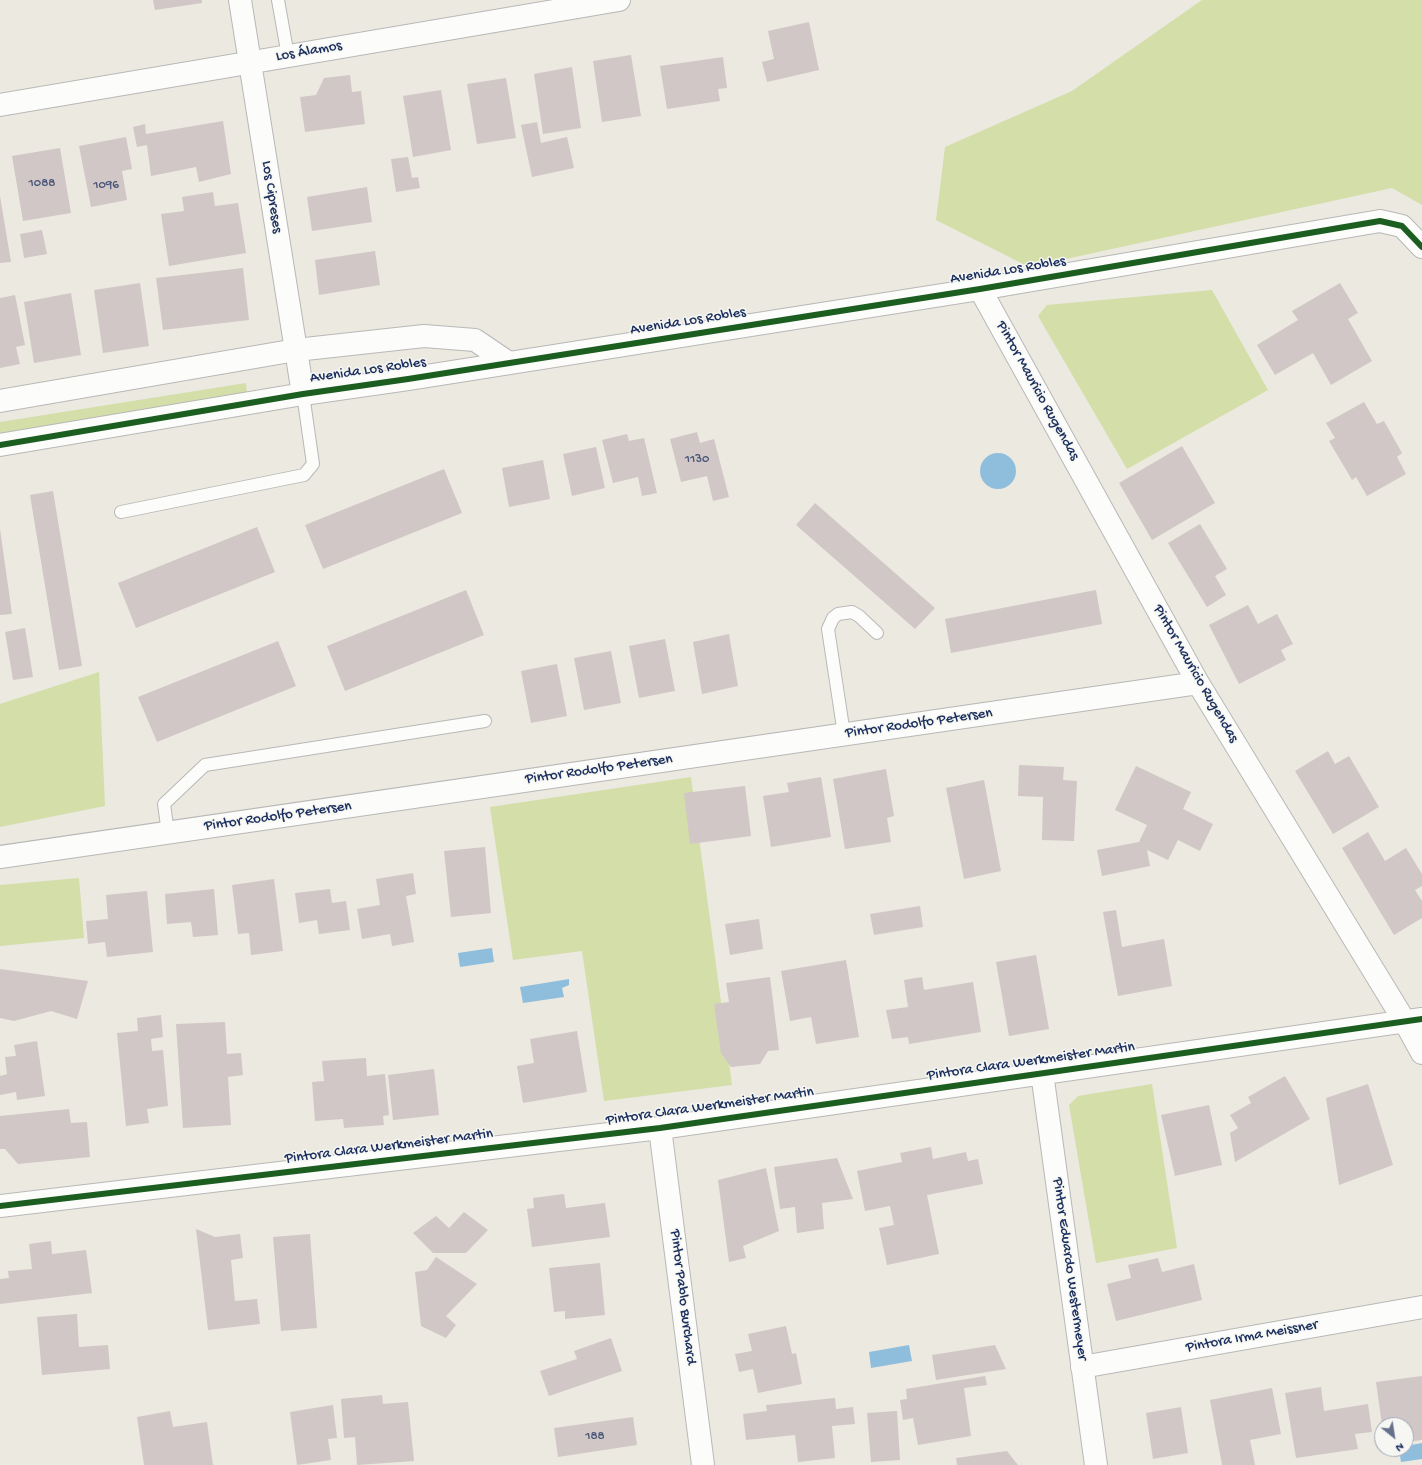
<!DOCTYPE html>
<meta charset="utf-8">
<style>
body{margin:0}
#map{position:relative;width:1422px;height:1465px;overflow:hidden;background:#ece9e0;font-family:"Gochi Hand",sans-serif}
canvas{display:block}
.north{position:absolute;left:1374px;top:1417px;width:40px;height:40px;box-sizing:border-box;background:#f6f6f2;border:1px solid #9ea6b7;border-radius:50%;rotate:150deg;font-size:11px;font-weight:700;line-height:16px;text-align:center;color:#1b2f5e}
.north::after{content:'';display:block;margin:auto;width:14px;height:18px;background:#64708c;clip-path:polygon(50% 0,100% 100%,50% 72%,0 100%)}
</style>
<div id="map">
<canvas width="1422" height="1465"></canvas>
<div class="north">N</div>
</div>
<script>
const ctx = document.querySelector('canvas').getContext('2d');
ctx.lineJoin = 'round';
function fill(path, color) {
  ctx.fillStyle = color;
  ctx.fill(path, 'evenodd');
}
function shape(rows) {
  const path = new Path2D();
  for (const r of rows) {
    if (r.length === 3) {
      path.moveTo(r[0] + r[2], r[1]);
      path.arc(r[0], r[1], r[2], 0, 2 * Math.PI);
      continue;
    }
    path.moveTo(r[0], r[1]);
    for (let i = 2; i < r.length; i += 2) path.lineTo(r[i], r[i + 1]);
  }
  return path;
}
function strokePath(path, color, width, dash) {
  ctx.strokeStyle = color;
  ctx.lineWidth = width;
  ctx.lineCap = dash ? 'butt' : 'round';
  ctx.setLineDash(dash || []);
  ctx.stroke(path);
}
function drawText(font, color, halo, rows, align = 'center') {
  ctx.font = font + ' "Gochi Hand",sans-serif';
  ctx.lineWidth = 3;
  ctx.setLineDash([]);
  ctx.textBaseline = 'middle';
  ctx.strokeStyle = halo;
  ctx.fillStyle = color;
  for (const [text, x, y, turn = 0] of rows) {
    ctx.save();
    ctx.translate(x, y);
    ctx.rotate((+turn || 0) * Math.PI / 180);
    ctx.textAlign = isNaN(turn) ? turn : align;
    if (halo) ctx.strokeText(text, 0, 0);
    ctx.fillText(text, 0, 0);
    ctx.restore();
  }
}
const green = shape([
 [1202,0,1422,0,1422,205,1392,188,1029,267,936,220,945,147,1072,91],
 [1212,290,1268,390,1127,469,1038,316,1047,305],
 [246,383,247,395,0,434,0,422],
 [99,672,105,806,0,827,0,704],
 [691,777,732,1085,604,1101,582,951,513,960,490,807],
 [79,878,84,938,0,946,0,885],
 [1152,1084,1177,1248,1096,1263,1069,1105,1078,1096]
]);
const water = shape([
 [998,471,18],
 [492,948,494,962,460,967,458,953],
 [569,979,569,985,562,988,564,997,523,1003,520,987],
 [909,1345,912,1361,871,1368,869,1352],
 [1422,1443,1422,1459,1401,1462,1399,1449,1406,1449,1406,1446]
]);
const building = shape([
 [153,0,202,0,202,3,155,10],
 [809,22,819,70,767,82,762,62,774,59,768,31],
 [631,55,641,116,602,122,593,61],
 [723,57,727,88,718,89,720,101,667,109,660,66],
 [572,67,581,128,543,134,534,74],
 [350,75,352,92,361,91,365,124,305,132,300,97,316,95,324,78],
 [506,78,516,138,477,144,467,84],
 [441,90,451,150,413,157,403,96],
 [223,121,231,174,199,182,196,167,151,176,147,145,137,147,133,127,145,124,146,134],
 [537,122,541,143,567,137,574,168,532,177,521,125],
 [126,137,132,169,122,171,127,200,91,207,79,146],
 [60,148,71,213,23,221,12,156],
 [408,157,412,178,418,177,420,188,396,192,391,159],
 [367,187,372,222,312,231,307,197],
 [213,192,215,206,238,203,246,253,169,266,161,214,184,211,182,197],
 [0,196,11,262,0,263],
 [42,230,47,254,24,258,20,234],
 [375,251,380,285,319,295,315,260],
 [243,268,249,320,163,330,156,278],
 [140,283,149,346,103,353,94,290],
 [1340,283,1358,313,1348,319,1372,361,1331,385,1313,353,1275,375,1257,345,1298,320,1292,311],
 [71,293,81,355,34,363,24,302],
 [15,295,25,345,16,347,20,364,0,368,0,298],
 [1364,402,1377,424,1384,421,1402,453,1397,457,1406,474,1367,496,1356,477,1352,480,1329,441,1335,438,1326,423],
 [697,432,700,443,714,439,729,497,713,501,707,476,681,482,670,439],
 [627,434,629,441,644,438,657,493,642,496,638,477,613,483,602,440],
 [1182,446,1215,503,1152,540,1119,483],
 [596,447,605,488,572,496,563,454],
 [543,460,550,499,509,507,502,468],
 [444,469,462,513,323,569,305,525],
 [53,491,82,666,59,670,30,495],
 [815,503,935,608,915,629,796,525],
 [1200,524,1227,569,1215,576,1226,595,1207,607,1168,543],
 [257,527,275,572,136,628,118,583],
 [0,529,12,614,0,615],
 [466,590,484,635,345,691,327,646],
 [1096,590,1102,624,951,653,945,619],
 [1248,605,1258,624,1277,614,1293,644,1281,650,1286,660,1239,684,1209,625],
 [25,628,33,677,13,680,5,632],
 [729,634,738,686,702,694,693,642],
 [665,639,675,691,639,698,629,646],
 [278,641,296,686,157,742,138,697],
 [611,651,621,703,584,710,574,658],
 [557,664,567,716,531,723,521,671],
 [1328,751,1335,764,1349,756,1379,807,1333,834,1295,771],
 [1019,765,1064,767,1063,780,1077,781,1074,841,1042,840,1043,797,1018,796],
 [1136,766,1191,792,1183,809,1213,824,1200,851,1178,840,1168,860,1147,850,1150,866,1102,876,1097,850,1139,842,1147,825,1115,810],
 [886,769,894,816,887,818,891,842,845,849,833,779],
 [821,777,831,837,771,847,763,796,789,792,787,783],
 [984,780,1001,871,964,879,946,788],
 [745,786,751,836,690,844,684,793],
 [1368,832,1385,861,1406,848,1422,874,1422,886,1415,890,1422,901,1422,918,1394,935,1342,848],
 [485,847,491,913,451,917,444,851],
 [413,873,416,894,406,896,414,942,392,946,390,934,362,939,357,909,380,905,376,879],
 [274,879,283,951,251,955,249,933,238,934,232,885],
 [214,889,218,935,193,937,191,922,167,924,165,894],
 [330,889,332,903,346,901,350,930,319,934,317,920,299,923,295,893],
 [147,891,153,952,107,957,105,942,88,944,86,921,108,919,106,895],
 [920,906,923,927,874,935,870,914],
 [1116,910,1122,947,1164,939,1172,986,1118,996,1103,912],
 [759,919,763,949,730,955,725,924],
 [1036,955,1049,1029,1009,1036,996,962],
 [846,960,859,1037,816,1044,811,1017,790,1021,781,971],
 [0,969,88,981,77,1019,51,1011,14,1021,0,1018],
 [770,977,779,1050,768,1051,760,1064,731,1067,721,1053,714,1004,729,1002,726,983],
 [922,977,924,990,973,982,981,1032,909,1044,908,1037,892,1039,886,1010,908,1007,904,980],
 [161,1015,163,1037,151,1039,152,1051,163,1050,168,1106,147,1109,149,1123,126,1126,117,1033,138,1031,137,1018],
 [225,1022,227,1054,241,1053,243,1075,228,1077,231,1125,183,1128,176,1024],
 [577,1031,587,1092,523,1103,517,1066,534,1063,530,1039],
 [37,1041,45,1096,17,1100,16,1092,0,1095,0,1076,7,1074,5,1057,16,1056,14,1045],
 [366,1058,367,1076,385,1074,389,1115,383,1116,384,1125,344,1128,343,1119,315,1121,312,1082,324,1081,322,1061],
 [434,1069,439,1115,393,1120,388,1075],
 [1285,1076,1310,1119,1235,1162,1230,1133,1238,1128,1230,1115,1251,1103,1248,1097],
 [1368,1084,1393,1165,1339,1185,1326,1098],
 [1209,1105,1222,1165,1175,1176,1161,1115],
 [69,1109,71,1123,87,1122,90,1157,18,1164,5,1149,0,1149,0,1116],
 [931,1147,933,1159,966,1152,968,1161,978,1159,983,1184,927,1195,939,1254,887,1265,879,1228,894,1225,890,1206,865,1211,857,1171,902,1162,900,1153],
 [837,1158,853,1199,822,1203,824,1229,797,1233,795,1207,780,1209,774,1167],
 [766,1168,779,1231,743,1246,746,1258,729,1262,718,1180],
 [564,1194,566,1208,605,1203,610,1237,532,1247,527,1209,534,1208,533,1198],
 [464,1212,488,1230,466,1253,433,1253,413,1233,436,1216,449,1228],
 [196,1229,215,1237,240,1234,243,1258,231,1260,235,1301,257,1299,260,1324,208,1330],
 [310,1234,317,1328,281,1331,273,1237],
 [51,1241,52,1254,86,1250,92,1293,0,1304,0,1279,9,1278,8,1271,32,1269,29,1244],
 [436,1257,477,1284,446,1316,456,1325,446,1338,421,1326,415,1272,427,1270],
 [1158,1258,1162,1272,1194,1264,1202,1300,1116,1321,1107,1284,1131,1278,1128,1265],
 [600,1263,605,1315,565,1319,565,1311,554,1312,549,1268],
 [77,1314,79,1347,108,1345,110,1369,42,1375,37,1317],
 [786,1326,792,1354,796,1353,802,1384,758,1393,753,1369,739,1372,735,1354,752,1351,748,1334],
 [611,1338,622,1371,549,1396,540,1371,577,1359,574,1351],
 [995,1345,1006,1369,936,1380,932,1355],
 [985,1376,987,1385,964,1388,971,1436,918,1445,913,1418,903,1420,900,1400,907,1399,906,1389],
 [1422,1376,1422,1440,1406,1442,1406,1425,1382,1425,1376,1382],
 [1321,1387,1324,1411,1368,1404,1372,1432,1355,1434,1358,1449,1296,1458,1285,1393],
 [1272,1388,1281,1434,1250,1440,1255,1465,1222,1465,1210,1400],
 [382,1395,383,1404,408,1402,414,1461,357,1465,355,1437,344,1438,341,1399],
 [835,1398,836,1409,853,1407,855,1424,832,1426,835,1458,798,1462,795,1435,746,1440,743,1414,767,1411,766,1405],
 [333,1405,337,1438,328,1439,331,1460,297,1465,290,1412],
 [1181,1407,1188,1453,1153,1459,1146,1413],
 [170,1411,173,1427,207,1422,213,1465,144,1465,137,1417],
 [897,1411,900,1460,871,1462,867,1413],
 [633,1417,637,1445,558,1457,554,1428],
 [1007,1451,1018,1465,957,1465,956,1458]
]);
const service = shape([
 [278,0,288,56],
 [121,512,304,475,313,464,303,394],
 [844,734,828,629,833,618,838,614,852,612,859,616,877,633],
 [168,833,164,804,205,765,485,721]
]);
const minor = shape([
 [240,0,303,394],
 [0,105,619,0],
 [980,289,1198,683,1405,1022,1422,1053],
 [0,401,296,350,424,336,475,340,509,363],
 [0,445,303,394,408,379,980,289,1380,221,1402,226,1422,247],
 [0,857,1198,683],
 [1042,1073,1096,1465],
 [660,1128,703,1465],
 [0,1206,660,1128,1422,1019],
 [1082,1367,1422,1307]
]);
const cycleway = shape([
 [0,445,303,394,408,379,980,289,1380,221,1402,226,1422,247],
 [0,1206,660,1128,1422,1019]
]);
const numberNames = [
 ["1088",42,184],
 ["1096",106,186],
 ["1130",697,460],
 ["188",595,1437]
];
const streetNames = [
 ["Los Álamos",309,52,-10],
 ["Los Cipreses",271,197,81],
 ["Avenida Los Robles",1008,271,-9],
 ["Avenida Los Robles",688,322,-9],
 ["Avenida Los Robles",368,371,-8],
 ["Pintor Mauricio Rugendas",1037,391,61],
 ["Pintor Mauricio Rugendas",1195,674,60],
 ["Pintor Rodolfo Petersen",919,724,-8],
 ["Pintor Rodolfo Petersen",599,770,-8],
 ["Pintor Rodolfo Petersen",278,817,-8],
 ["Pintora Clara Werkmeister Martin",1031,1062,-8],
 ["Pintora Clara Werkmeister Martin",710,1107,-8],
 ["Pintora Clara Werkmeister Martin",389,1147,-7],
 ["Pintor Eduardo Westermeyer",1069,1269,82],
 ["Pintor Pablo Burchard",682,1297,83],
 ["Pintora Irma Meissner",1252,1337,-10]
];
fill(green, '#d3dea8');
fill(water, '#8fbedd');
fill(building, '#d1c7c6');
strokePath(service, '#b8b8b7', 14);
strokePath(minor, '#b8b8b7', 24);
strokePath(service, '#fcfcfa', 12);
strokePath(minor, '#fcfcfa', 22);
strokePath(cycleway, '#1b5e20', 6);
drawText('13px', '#485578', null, numberNames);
drawText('15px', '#1b2f5e', '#f6f6f2', streetNames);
</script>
